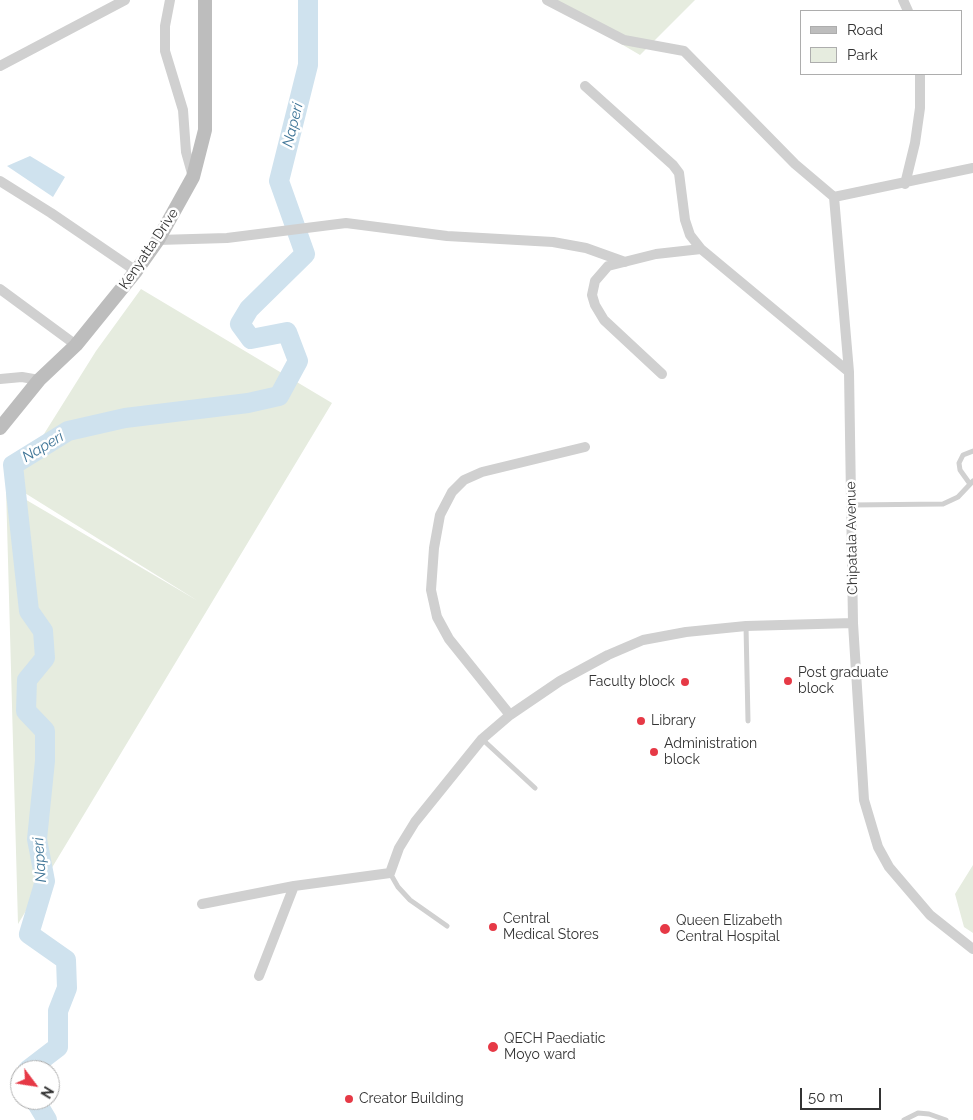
<!DOCTYPE html>
<style>
body{margin:0}
#map{position:relative;width:973px;height:1120px;overflow:hidden;background:#fff;font-family:Raleway,sans-serif}
canvas{display:block}
.legend{position:absolute;left:800px;top:10px;width:162px;height:65px;box-sizing:border-box;background:#fff;border:1px solid #adadad;margin:0;padding:6px 9px;list-style:none;font-size:15px;color:#333}
.legend li{display:flex;align-items:center;gap:10px;height:25px}
.legend b{width:25px;border:1px solid #adadad}
.north{position:absolute;left:10px;top:1060px;width:50px;height:50px;box-sizing:border-box;background:#fff;border:1px solid #adadad;border-radius:50%;rotate:121deg;font-size:14px;font-weight:700;line-height:20px;text-align:center;color:#333}
.north::after{content:'';display:block;margin:auto;width:18px;height:22px;background:#e63946;clip-path:polygon(50% 0,100% 100%,50% 72%,0 100%)}
.scale{position:absolute;left:800px;top:1088px;width:81px;height:22px;box-sizing:border-box;border:2px solid #333;border-top:0;padding-left:6px;font-size:15px;line-height:18px;white-space:nowrap;color:#333;-webkit-text-stroke:4px #fff;paint-order:stroke}
</style>
<div id="map">
<canvas width="973" height="1120"></canvas>
<ul class="legend">
<li><b style="height:6px;background:#bdbdbd"></b>Road</li>
<li><b style="height:14px;background:#e6ecdf"></b>Park</li>
</ul>
<div class="north">N</div>
<div class="scale">50 m</div>
</div>
<script>
const ctx = document.querySelector('canvas').getContext('2d');
ctx.lineJoin = 'round';
function fill(path, color) {
  ctx.fillStyle = color;
  ctx.fill(path, 'evenodd');
}
function shape(rows) {
  const path = new Path2D();
  for (const r of rows) {
    path.moveTo(r[0], r[1]);
    for (let i = 2; i < r.length; i += 2) path.lineTo(r[i], r[i + 1]);
  }
  return path;
}
function strokePath(path, color, width, dash) {
  ctx.strokeStyle = color;
  ctx.lineWidth = width;
  ctx.lineCap = dash ? 'butt' : 'round';
  ctx.setLineDash(dash || []);
  ctx.stroke(path);
}
function drawText(font, color, halo, rows, align = 'center') {
  ctx.font = font + ' Raleway,sans-serif';
  ctx.lineWidth = 5;
  ctx.setLineDash([]);
  ctx.textBaseline = 'middle';
  ctx.strokeStyle = halo;
  ctx.fillStyle = color;
  for (const [text, x, y, turn = 0] of rows) {
    ctx.save();
    ctx.translate(x, y);
    ctx.rotate((+turn || 0) * Math.PI / 180);
    ctx.textAlign = isNaN(turn) ? turn : align;
    if (halo) ctx.strokeText(text, 0, 0);
    ctx.fillText(text, 0, 0);
    ctx.restore();
  }
}
const green = shape([
 [546,0,695,0,640,55],
 [141,289,332,403,18,924,6,488,198,601,12,485,96,351],
 [973,865,973,933,964,927,955,894]
]);
const water = shape([
 [30,156,65,177,53,197,7,166]
]);
const river = shape([
 [28,1070,58,1047,58,1011,67,988,66,960,29,934,45,881,37,839,45,761,45,731,26,711,27,680,45,658,43,631,29,611,13,465,68,431,125,418,248,403,279,396,298,361,287,332,251,339,240,324,249,309,305,254,279,181,308,65,308,0],
 [35,1100,47,1120]
]);
const lane = shape([
 [970,484,960,470,959,463,963,455,973,451],
 [852,505,943,504,958,497,973,481],
 [746,626,748,721],
 [482,739,535,788],
 [390,873,398,887,410,900,447,926],
 [904,1120,918,1113,929,1114,946,1120]
]);
const street = shape([
 [170,0,165,26,165,51,183,110,186,152,193,177],
 [547,0,624,40,684,51,795,164,834,197,849,372,853,623,864,800,878,847,889,867,930,915,973,949],
 [903,0,908,11],
 [0,66,125,0],
 [585,86,673,165,679,173,685,220,690,235,701,249,849,372],
 [0,181,51,213,136,271],
 [905,184,915,143,920,108,920,74],
 [834,197,973,168],
 [158,240,227,238,346,223,447,236,553,242,586,248,625,262],
 [0,289,76,345],
 [662,374,604,320,595,305,592,295,595,281,608,266,656,254,701,249],
 [0,379,22,377,39,380],
 [510,715,449,639,437,617,431,590,434,548,440,515,452,492,464,480,482,472,585,447],
 [202,904,294,886,390,873,399,848,415,822,482,739,510,715,560,681,608,655,643,640,686,632,746,626,853,623],
 [259,976,294,886]
]);
const secondary = shape([
 [0,428,39,380,76,345,136,271,158,240,193,177,205,130,205,0]
]);
const markers = [
 [788,681,5,"#e63946"],
 [685,682,5,"#e63946"],
 [641,721,5,"#e63946"],
 [654,752,5,"#e63946"],
 [493,927,5,"#e63946"],
 [665,929,6,"#e63946"],
 [493,1047,6,"#e63946"],
 [349,1099,5,"#e63946"]
];
const streetNames = [
 ["Kenyatta Drive",149,249,-56],
 ["Chipatala Avenue",852,538,-91]
];
const poiNames = [
 ["Post graduate",798,673],
 ["block",798,689],
 ["Faculty block",675,682,"right"],
 ["Library",651,721],
 ["Administration",664,744],
 ["block",664,760],
 ["Central",503,919],
 ["Medical Stores",503,935],
 ["Queen Elizabeth",676,921],
 ["Central Hospital",676,937],
 ["QECH Paediatic",504,1039],
 ["Moyo ward",504,1055],
 ["Creator Building",359,1099]
];
const waterNames = [
 ["Naperi",293,125,-76],
 ["Naperi",43,447,-31],
 ["Naperi",40,860,-94]
];
fill(green, '#e6ecdf');
fill(water, '#cfe2ee');
strokePath(river, '#cfe2ee', 20);
strokePath(lane, '#d0d0d0', 5);
strokePath(street, '#d0d0d0', 10);
strokePath(secondary, '#bdbdbd', 14);
for (const [x, y, r, color] of markers) {
  const dot = new Path2D();
  dot.arc(x, y, r, 0, 2 * Math.PI);
  ctx.fillStyle = color;
  ctx.fill(dot);
  strokePath(dot, '#fff', 2);
}
drawText('14px', '#333', '#fff', streetNames);
drawText('14px', '#333', '#fff', poiNames, 'left');
drawText('italic 15px', '#3f7597', '#fff', waterNames);
</script>
